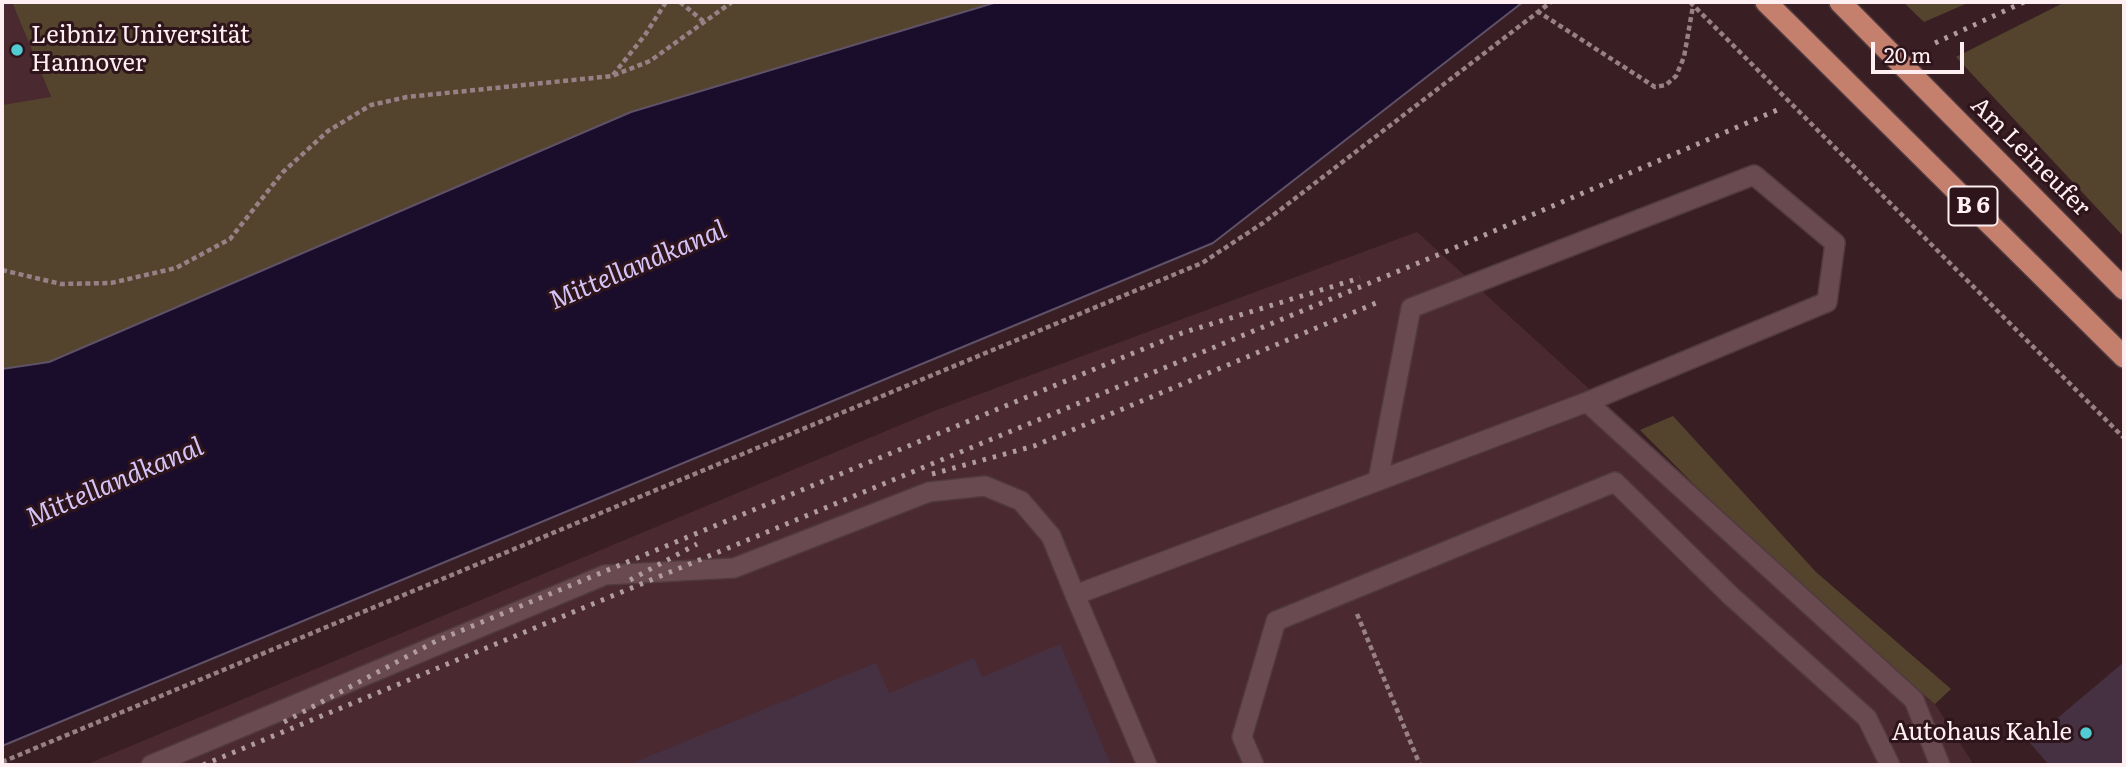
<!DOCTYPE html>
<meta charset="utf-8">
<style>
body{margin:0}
#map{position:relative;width:2126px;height:767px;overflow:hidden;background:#391e24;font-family:Literata,serif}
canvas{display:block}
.frame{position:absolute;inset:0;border:4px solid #ffeff2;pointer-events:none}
.scale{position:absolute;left:1871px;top:42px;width:93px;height:32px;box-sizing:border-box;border:4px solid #ffeff2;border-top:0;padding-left:9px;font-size:21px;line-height:24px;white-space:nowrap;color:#ffeff2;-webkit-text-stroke:5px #2e151b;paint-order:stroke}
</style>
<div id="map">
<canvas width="2126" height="767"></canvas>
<div class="frame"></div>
<div class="scale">20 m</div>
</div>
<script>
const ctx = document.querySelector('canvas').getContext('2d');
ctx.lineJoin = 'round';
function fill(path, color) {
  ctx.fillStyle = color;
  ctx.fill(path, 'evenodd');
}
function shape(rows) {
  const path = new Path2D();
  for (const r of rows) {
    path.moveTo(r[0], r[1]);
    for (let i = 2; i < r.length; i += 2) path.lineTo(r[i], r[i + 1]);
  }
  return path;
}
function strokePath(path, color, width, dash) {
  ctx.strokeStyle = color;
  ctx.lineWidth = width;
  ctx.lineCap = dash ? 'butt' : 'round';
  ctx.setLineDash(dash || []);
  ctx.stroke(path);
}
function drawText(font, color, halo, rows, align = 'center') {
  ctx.font = font + ' Literata,serif';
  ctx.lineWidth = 6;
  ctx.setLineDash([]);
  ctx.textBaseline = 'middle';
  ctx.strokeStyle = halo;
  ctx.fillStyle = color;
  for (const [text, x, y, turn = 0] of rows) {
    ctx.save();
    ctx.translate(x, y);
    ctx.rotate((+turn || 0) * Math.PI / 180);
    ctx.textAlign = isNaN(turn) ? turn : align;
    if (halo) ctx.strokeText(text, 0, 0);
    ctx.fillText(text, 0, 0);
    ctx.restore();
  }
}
const built = shape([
 [2,2,12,2,51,98,2,105],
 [1417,232,1935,704,1974,765,85,765,934,411]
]);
const green = shape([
 [12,2,997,2,631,112,49,362,2,369,2,105,51,97],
 [1903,2,1970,2,1924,22],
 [2065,2,2124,2,2124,237,1956,57],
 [1673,416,1816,572,1951,689,1935,704,1791,582,1640,430]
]);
const water = shape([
 [997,2,1523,2,1213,243,2,746,2,369,49,362,631,112,997,2]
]);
const building = shape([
 [1060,644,1111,765,628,765,876,663,889,693,974,658,982,677],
 [2124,662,2124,765,2049,765,2029,742]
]);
const path = shape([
 [680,2,703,21],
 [1690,2,2124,438],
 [1537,11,1655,87,1666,85,1676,76,1684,57,1693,6],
 [613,75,645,35,666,2],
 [2,270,61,284,111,283,176,268,230,239,283,172,328,131,371,105,407,97,612,76,650,61,732,2],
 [1357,614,1420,765],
 [2,762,1202,263,1263,223,1551,2]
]);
const service = shape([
 [1378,480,1411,308,1754,175,1835,243,1827,302,1587,402],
 [151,765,605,575,734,568,929,492,985,486,1021,501,1051,536,1075,595],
 [1147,765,1075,595,1587,402,1914,700,1940,765],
 [1254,765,1242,737,1276,621,1615,482,1731,596,1867,718,1890,765]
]);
const trunk = shape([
 [1766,2,2124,357],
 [1840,2,2124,289]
]);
const rail = shape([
 [1935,43,2024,2],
 [932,474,1034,446,1376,303],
 [630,580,697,544],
 [284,722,436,641,1182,333,1360,278],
 [203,765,1452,249,1782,108]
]);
const markers = [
 [17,50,7,"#51ccd2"],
 [2086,733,7,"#51ccd2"]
];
const shields = [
 [1973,206,49]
];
const shieldNames = [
 ["B 6",1973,206]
];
const poiNames = [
 ["Leibniz Universität",31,36],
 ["Hannover",31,64],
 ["Autohaus Kahle",2072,733,"right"]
];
const streetNames = [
 ["Am Leineufer",2030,157,45]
];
const waterNames = [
 ["Mittellandkanal",638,266,-23],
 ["Mittellandkanal",115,483,-23]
];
fill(built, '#4a2930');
fill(green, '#55442d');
fill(water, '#1a0d2c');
strokePath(water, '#5f5167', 2);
fill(building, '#463142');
strokePath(service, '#503a3f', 22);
strokePath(trunk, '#503a3f', 24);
strokePath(path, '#978186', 4.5, [5, 3.5]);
strokePath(service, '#694a50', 19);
strokePath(trunk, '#c4806d', 21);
strokePath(rail, '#b09ca0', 5, [3.5, 7]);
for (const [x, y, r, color] of markers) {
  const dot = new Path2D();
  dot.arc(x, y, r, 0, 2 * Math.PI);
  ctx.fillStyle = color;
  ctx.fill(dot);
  strokePath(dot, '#2e151b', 2.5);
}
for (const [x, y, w] of shields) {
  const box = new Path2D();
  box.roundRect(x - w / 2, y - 19.5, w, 39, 5);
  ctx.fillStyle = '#2e151b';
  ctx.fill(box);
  strokePath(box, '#ffeff2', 2);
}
drawText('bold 23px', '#ffeff2', null, shieldNames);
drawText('24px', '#ffeff2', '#2e151b', poiNames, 'left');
drawText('24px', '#ffeff2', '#2e151b', streetNames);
drawText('italic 26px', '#d4c3f7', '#2e151b', waterNames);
</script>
